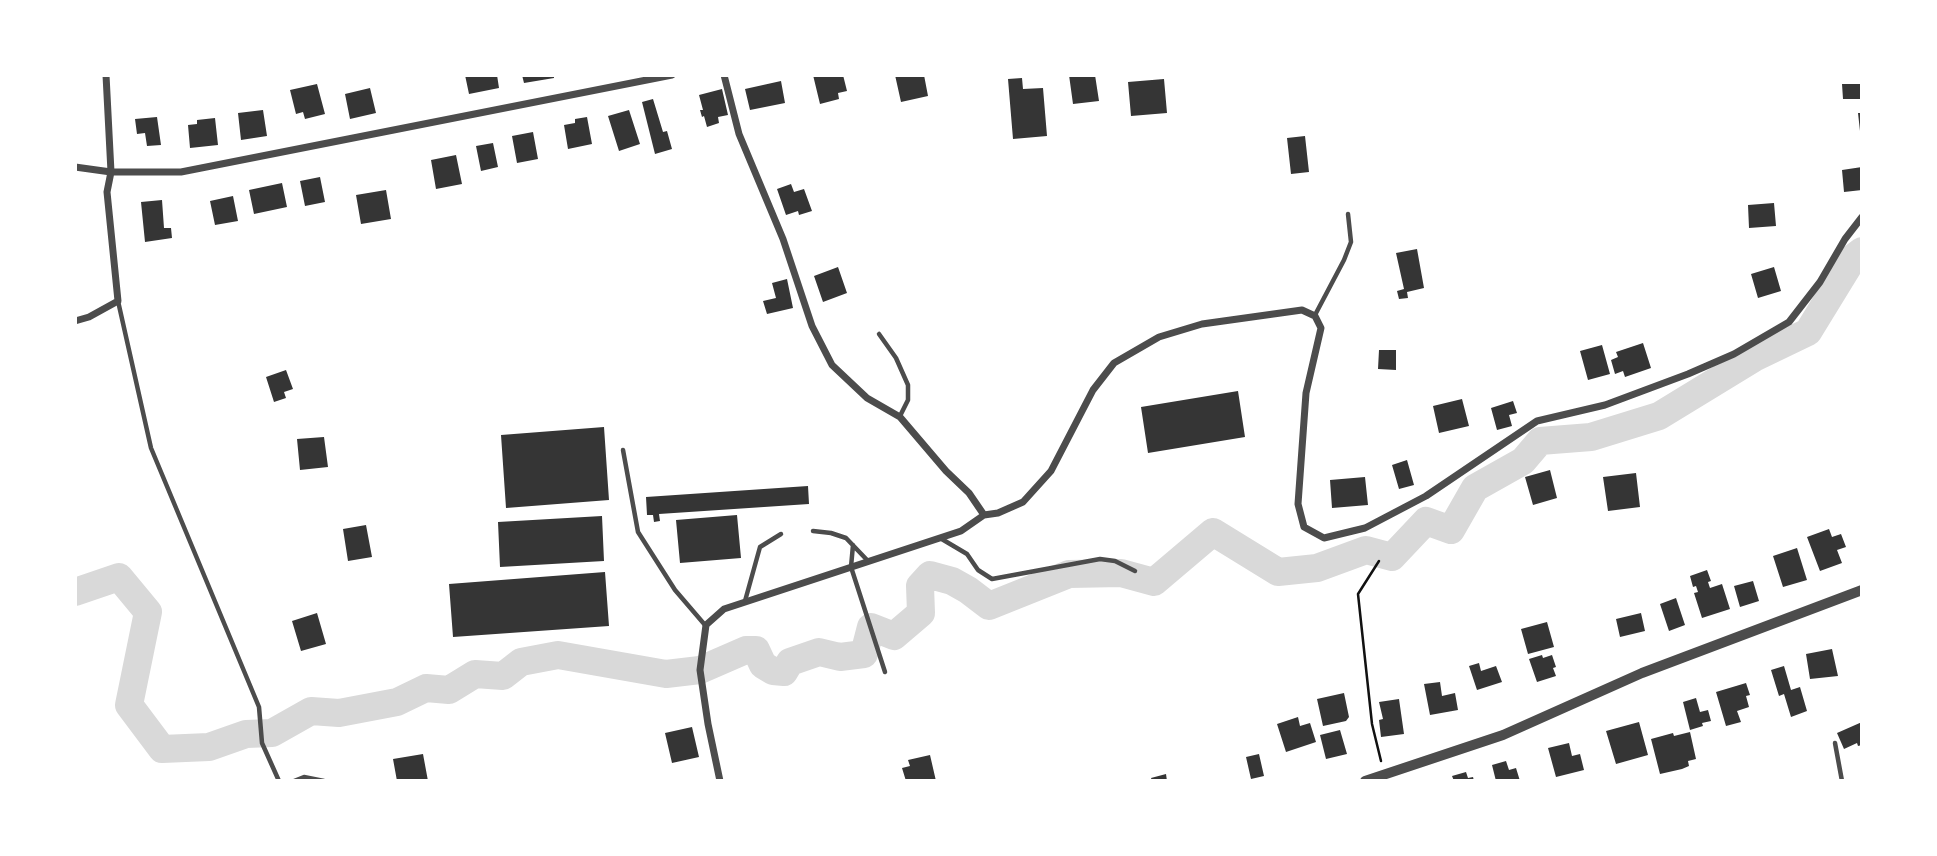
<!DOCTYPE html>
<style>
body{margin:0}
#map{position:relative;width:1937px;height:856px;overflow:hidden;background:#fff;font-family:"Noto Sans",sans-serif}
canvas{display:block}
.frame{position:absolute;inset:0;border:77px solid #fff;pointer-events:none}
</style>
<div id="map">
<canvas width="1937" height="856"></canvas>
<div class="frame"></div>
</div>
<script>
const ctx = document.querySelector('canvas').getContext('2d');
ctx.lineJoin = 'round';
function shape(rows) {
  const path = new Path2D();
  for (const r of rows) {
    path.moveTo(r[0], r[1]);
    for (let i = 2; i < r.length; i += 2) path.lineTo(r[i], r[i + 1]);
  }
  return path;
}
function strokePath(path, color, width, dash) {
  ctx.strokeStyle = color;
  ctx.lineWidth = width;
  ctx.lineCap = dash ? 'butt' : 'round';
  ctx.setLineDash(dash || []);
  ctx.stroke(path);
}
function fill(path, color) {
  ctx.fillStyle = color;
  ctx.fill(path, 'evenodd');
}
const river = shape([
 [75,592,119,577,148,612,129,705,162,749,209,747,246,734,272,733,311,711,339,713,397,702,426,688,449,690,475,674,503,676,521,662,558,655,666,674,700,670,746,650,756,650,763,665,773,671,784,672,790,662,819,652,840,657,864,654,871,627,894,636,921,613,920,586,930,575,952,581,968,590,989,606,1069,574,1121,573,1154,582,1213,532,1278,572,1317,568,1366,550,1392,557,1426,521,1451,530,1475,488,1523,461,1540,441,1591,437,1659,416,1754,358,1808,332,1854,257,1862,251]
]);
const building = shape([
 [465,75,497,75,499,88,469,94],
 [522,75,554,75,554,78,524,83],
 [813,75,843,75,847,91,838,93,839,99,820,104],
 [895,75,924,75,928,96,901,102],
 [1069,75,1095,75,1099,101,1073,104],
 [1022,78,1023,89,1043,88,1047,136,1013,139,1008,79],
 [1164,79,1167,113,1131,116,1128,82],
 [781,81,785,103,750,110,745,89],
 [317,84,325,114,305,119,303,112,296,114,290,90],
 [1842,84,1862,84,1862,99,1843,99],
 [370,88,376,113,350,119,345,94],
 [722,89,728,115,718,117,719,123,707,127,704,116,702,117,700,110,703,110,699,95],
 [653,99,663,132,667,131,672,149,655,154,642,102],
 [263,110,267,136,241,140,238,113],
 [629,110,640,144,619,151,608,116],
 [1858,113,1862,113,1862,131,1860,131],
 [157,117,161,145,147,146,145,133,137,134,135,119],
 [587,117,592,144,568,149,564,125,575,123,575,119],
 [215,118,218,145,190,148,188,125,197,124,197,120],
 [533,132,538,159,517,163,512,136],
 [1305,136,1309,172,1291,174,1287,138],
 [493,143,498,167,481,171,476,146],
 [456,155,462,184,436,189,431,160],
 [1862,167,1862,190,1844,192,1842,170],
 [320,177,325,202,305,206,300,181],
 [282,183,287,207,254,214,249,190],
 [791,184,794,192,804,189,812,211,799,215,798,211,786,215,777,189],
 [386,190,391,219,361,224,356,195],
 [233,196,238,221,215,225,210,201],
 [162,200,164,228,171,228,172,238,145,242,141,202],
 [1774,203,1776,226,1749,228,1748,205],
 [1417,249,1424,288,1407,292,1408,298,1399,299,1397,291,1404,289,1396,253],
 [838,267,847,293,823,302,814,276],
 [1774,267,1781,291,1758,298,1751,274],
 [787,279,793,308,767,314,763,301,776,298,772,283],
 [1643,343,1651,368,1625,377,1623,371,1615,374,1611,360,1618,357,1616,352],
 [1602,345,1610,374,1588,380,1580,351],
 [1379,350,1396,350,1396,370,1378,369],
 [286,370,293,389,284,392,286,398,274,402,266,377],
 [1238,391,1245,437,1148,453,1141,407],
 [1462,399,1469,426,1439,433,1433,406],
 [1513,401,1517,413,1509,415,1512,426,1497,430,1491,408],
 [604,427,609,500,506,508,501,435],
 [324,437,328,467,300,470,297,439],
 [1407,460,1414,485,1399,489,1392,465],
 [1550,470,1557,498,1533,505,1525,477],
 [1636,473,1640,507,1608,511,1603,477],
 [1365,477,1368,505,1332,508,1330,480],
 [808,486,809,504,659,514,660,521,654,522,653,515,647,515,646,497],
 [737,515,741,558,680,563,676,520],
 [602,516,604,561,500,567,498,522],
 [366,525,372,557,348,561,343,529],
 [1829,529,1832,537,1841,534,1846,547,1837,550,1842,563,1820,571,1807,537],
 [1797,548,1807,580,1783,587,1773,556],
 [1707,570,1711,581,1708,582,1710,588,1722,584,1730,609,1702,618,1694,593,1698,592,1696,586,1693,587,1690,576],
 [605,572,609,626,453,637,449,584],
 [1753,581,1759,601,1740,607,1734,586],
 [1676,598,1685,625,1669,631,1660,604],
 [317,613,326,644,301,651,292,621],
 [1641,613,1645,631,1620,637,1616,619],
 [1547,622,1554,647,1528,654,1521,629],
 [1832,649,1838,676,1810,679,1806,654],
 [1542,655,1543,658,1552,655,1556,667,1553,668,1556,676,1537,682,1529,659],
 [1479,663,1481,671,1496,666,1502,682,1477,690,1469,666],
 [1784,666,1791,690,1800,687,1807,711,1791,717,1784,694,1779,696,1771,670],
 [1440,682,1442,696,1455,693,1458,710,1430,715,1424,684],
 [1746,683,1750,695,1746,696,1749,707,1737,711,1741,722,1726,726,1716,692],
 [1344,693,1349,717,1346,721,1323,726,1317,699],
 [1696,698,1700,712,1708,710,1711,721,1702,723,1703,726,1690,730,1683,702],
 [1399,699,1404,734,1381,737,1379,720,1383,719,1379,702],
 [1298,717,1300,726,1310,723,1316,742,1286,752,1277,724],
 [1639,722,1648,755,1616,764,1606,731],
 [1862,722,1862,745,1858,746,1857,743,1844,749,1837,733],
 [692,727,699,757,672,763,665,733],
 [1340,730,1347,754,1326,759,1320,735],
 [1690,732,1696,759,1688,761,1689,766,1682,769,1660,774,1651,739,1673,733,1674,736],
 [1569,743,1572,756,1580,754,1584,770,1556,777,1548,748],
 [423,754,428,781,397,781,393,759],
 [1259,754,1264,776,1251,779,1246,757],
 [930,755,936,781,906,781,902,768,910,766,908,760],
 [1506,761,1509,770,1516,768,1520,781,1496,781,1492,765],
 [1466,772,1468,778,1473,777,1474,781,1454,781,1452,776],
 [1166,774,1167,781,1152,781,1151,778]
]);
const path = shape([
 [1379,561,1358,594,1372,724,1381,761]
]);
const service = shape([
 [118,301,151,448,259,707,262,743,279,781],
 [1315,315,1344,260,1351,242,1348,214],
 [879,334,896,358,908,385,908,400,900,416],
 [623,450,638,532,675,590,705,625],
 [813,531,831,533,846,538,868,561],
 [940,538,967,554,978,570,992,579,1100,559,1115,561,1135,571],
 [853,545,851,567,885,672],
 [745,601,760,547,781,534],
 [1835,743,1842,781],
 [294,781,304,777,324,781]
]);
const minor = shape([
 [106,75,111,172,181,172,672,75],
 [75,167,111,172,107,192,118,301,89,317,75,321],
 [984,515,998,513,1023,502,1051,471,1093,390,1114,363,1159,337,1202,324,1302,310,1315,316,1321,328,1306,393,1298,504,1304,527,1324,538,1365,528,1426,496,1537,421,1605,405,1688,374,1734,354,1789,322,1820,282,1845,239,1862,217],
 [720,781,708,724,700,670,706,625,724,609,961,531,984,515,969,493,946,471,900,417,867,398,832,365,812,326,783,239,739,134,724,75]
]);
const tertiary = shape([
 [1365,781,1503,735,1642,673,1862,590]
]);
strokePath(river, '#d9d9d9', 28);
fill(building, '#353535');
strokePath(path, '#111', 2.5);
strokePath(service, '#4c4c4c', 4.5);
strokePath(minor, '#4c4c4c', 7);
strokePath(tertiary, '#4c4c4c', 10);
</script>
